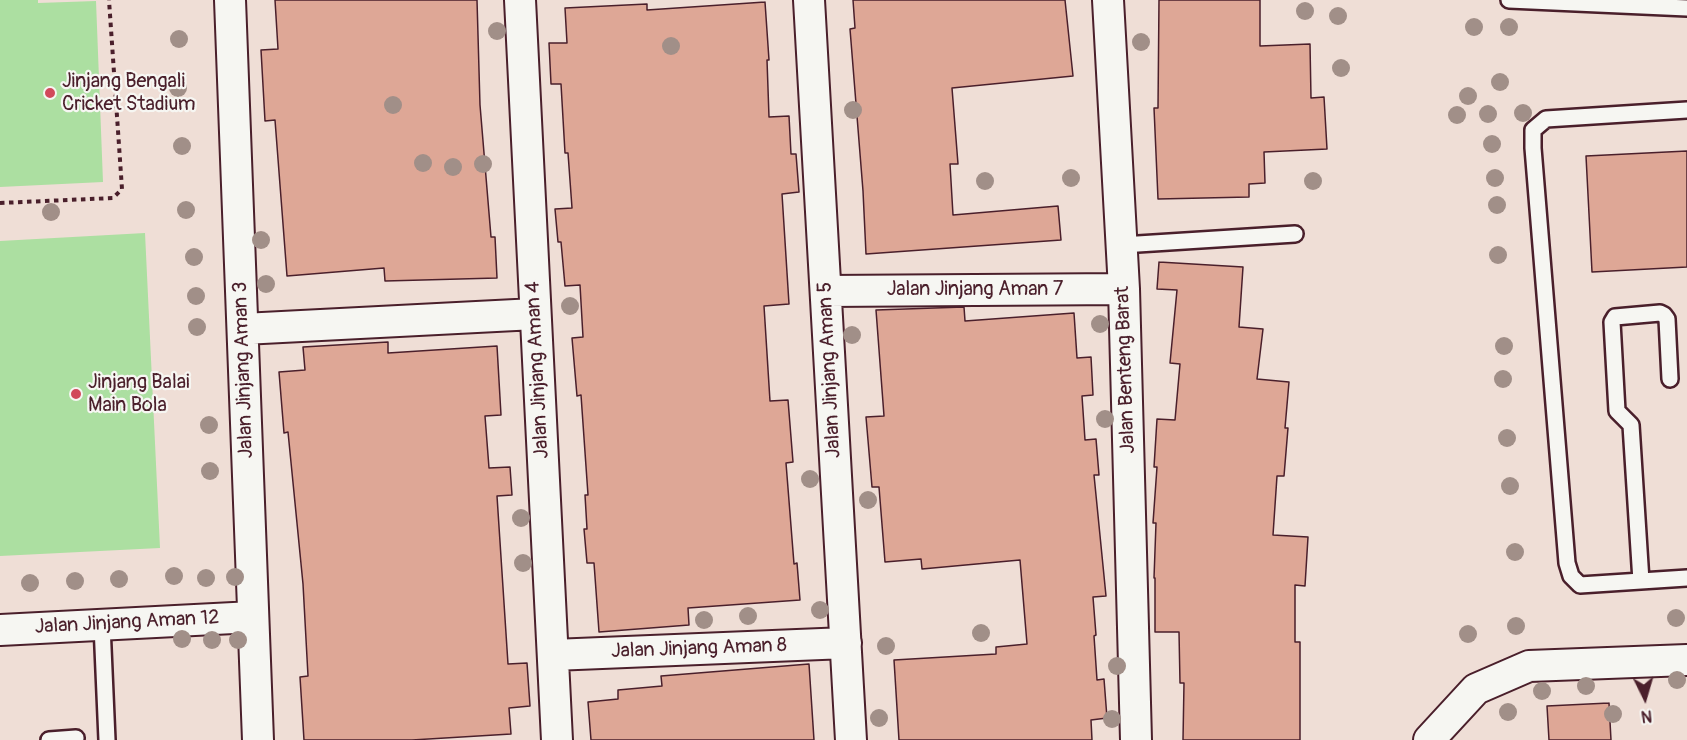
<!DOCTYPE html>
<style>
body{margin:0}
#map{position:relative;width:1687px;height:740px;overflow:hidden;background:#efded6;font-family:Pangolin,sans-serif}
canvas{display:block}
.north{position:absolute;left:1615px;top:668px;width:60px;height:60px;-webkit-text-stroke:4px #f6f6f2;paint-order:stroke;rotate:175deg;font-size:16px;font-weight:700;line-height:24px;text-align:center;color:#4a1f2b}
.north::after{content:'';display:block;margin:auto;width:21px;height:27px;background:#4a1f2b;clip-path:polygon(50% 0,100% 100%,50% 72%,0 100%)}
</style>
<div id="map">
<canvas width="1687" height="740"></canvas>
<div class="north">N</div>
</div>
<script>
const ctx = document.querySelector('canvas').getContext('2d');
ctx.lineJoin = 'round';
function fill(path, color) {
  ctx.fillStyle = color;
  ctx.fill(path, 'evenodd');
}
function shape(rows) {
  const path = new Path2D();
  for (const r of rows) {
    path.moveTo(r[0], r[1]);
    for (let i = 2; i < r.length; i += 2) path.lineTo(r[i], r[i + 1]);
  }
  return path;
}
function strokePath(path, color, width, dash) {
  ctx.strokeStyle = color;
  ctx.lineWidth = width;
  ctx.lineCap = dash ? 'butt' : 'round';
  ctx.setLineDash(dash || []);
  ctx.stroke(path);
}
function drawText(font, color, halo, rows, align = 'center') {
  ctx.font = font + ' Pangolin,sans-serif';
  ctx.lineWidth = 4.5;
  ctx.setLineDash([]);
  ctx.textBaseline = 'middle';
  ctx.strokeStyle = halo;
  ctx.fillStyle = color;
  for (const [text, x, y, turn = 0] of rows) {
    ctx.save();
    ctx.translate(x, y);
    ctx.rotate((+turn || 0) * Math.PI / 180);
    ctx.textAlign = isNaN(turn) ? turn : align;
    if (halo) ctx.strokeText(text, 0, 0);
    ctx.fillText(text, 0, 0);
    ctx.restore();
  }
}
const green = shape([
 [0,0,38,0,38,3,96,1,103,182,0,187],
 [145,233,160,548,0,556,0,241]
]);
const building = shape([
 [275,0,477,0,480,105,491,237,495,237,497,278,385,281,384,268,287,276,275,120,265,121,261,50,278,49,275,0],
 [853,0,1065,0,1073,76,952,88,958,164,950,164,953,215,1058,206,1061,240,866,254,863,191,850,29,855,28,853,0],
 [1159,0,1260,0,1260,46,1310,44,1311,98,1324,97,1327,149,1264,152,1265,183,1249,184,1249,197,1158,199,1154,108,1158,108,1159,0],
 [765,2,769,60,767,60,769,117,789,116,791,154,796,154,799,192,782,194,789,304,764,306,770,401,788,400,793,462,786,463,794,564,797,563,800,600,688,608,689,625,599,632,594,563,587,563,584,529,587,529,585,495,588,495,581,395,577,396,572,338,583,337,580,285,565,286,561,242,558,242,555,209,572,208,568,153,565,153,561,84,551,84,549,43,567,43,565,8,647,4,647,10,765,2],
 [1687,151,1687,267,1592,272,1586,156,1687,151],
 [1159,262,1243,267,1239,327,1263,329,1257,379,1289,382,1285,428,1288,428,1284,476,1277,476,1273,535,1308,537,1305,586,1295,585,1295,642,1300,642,1300,740,1183,740,1184,683,1180,683,1179,632,1155,632,1155,578,1154,578,1156,523,1153,523,1157,467,1154,467,1157,419,1175,420,1180,364,1170,363,1177,290,1157,289,1159,262],
 [964,307,965,321,1074,313,1077,358,1091,357,1093,395,1082,396,1085,440,1096,439,1099,475,1094,475,1106,596,1093,597,1096,635,1094,636,1097,680,1104,679,1107,718,1091,720,1092,740,899,740,894,660,996,654,996,647,1027,644,1020,560,922,569,921,559,885,562,879,487,872,487,866,417,884,416,876,310,964,307],
 [388,342,388,353,497,346,501,415,485,416,489,468,510,467,512,495,497,496,508,664,527,663,530,706,509,708,511,734,412,740,304,740,300,677,308,676,303,584,288,432,284,433,279,372,305,370,303,347,388,342],
 [809,664,814,740,591,740,588,702,618,699,618,690,662,686,661,676,809,664],
 [1609,703,1611,740,1549,740,1547,706,1609,703]
]);
const path = shape([
 [0,203,113,198,122,189,109,0]
]);
const service = shape([
 [1509,0,1687,8],
 [1687,110,1546,119,1533,130,1533,148,1567,563,1571,576,1580,585,1687,578],
 [1122,245,1295,234],
 [1641,581,1631,425,1617,411,1612,322,1615,317,1660,313,1664,315,1667,319,1670,379],
 [102,625,107,740],
 [49,740,76,738]
]);
const minor = shape([
 [230,0,258,740],
 [520,0,557,740],
 [809,0,851,740],
 [1108,0,1124,289,1136,740],
 [826,291,1124,289],
 [243,329,535,314],
 [0,630,253,617],
 [553,655,846,643],
 [1429,740,1476,689,1529,666,1687,660]
]);
const trees = [
 [1305,11],
 [1338,16],
 [1474,27],
 [1509,27],
 [497,31],
 [179,39],
 [1141,42],
 [671,46],
 [1341,68],
 [1500,82],
 [178,88],
 [1468,96],
 [393,105],
 [853,110],
 [1523,113],
 [1488,114],
 [1457,115],
 [1492,144],
 [182,146],
 [423,163],
 [483,164],
 [453,167],
 [1071,178],
 [1495,178],
 [985,181],
 [1313,181],
 [1497,205],
 [186,210],
 [51,212],
 [261,240],
 [1498,255],
 [194,257],
 [266,284],
 [196,296],
 [570,306],
 [1100,324],
 [197,327],
 [852,335],
 [1504,346],
 [1503,379],
 [1105,419],
 [209,425],
 [1507,438],
 [210,471],
 [810,479],
 [1510,486],
 [868,500],
 [521,518],
 [1515,552],
 [523,563],
 [174,576],
 [235,577],
 [206,578],
 [119,579],
 [75,581],
 [30,583],
 [820,610],
 [748,616],
 [1676,618],
 [704,620],
 [1516,626],
 [981,633],
 [1468,634],
 [182,639],
 [212,640],
 [238,640],
 [886,646],
 [1117,666],
 [1677,680],
 [1586,686],
 [1542,691],
 [1508,712],
 [1613,714],
 [879,718],
 [1112,719]
];
const markers = [
 [50,93,6,"#d1495b"],
 [76,394,6,"#d1495b"]
];
const poiNames = [
 ["Jinjang Bengali",62,82],
 ["Cricket Stadium",62,105],
 ["Jinjang Balai",88,383],
 ["Main Bola",88,406]
];
const streetNames = [
 ["Jalan Jinjang Aman 7",975,290],
 ["Jalan Jinjang Aman 3",244,370,-92],
 ["Jalan Jinjang Aman 4",538,370,-93],
 ["Jalan Jinjang Aman 5",830,370,-93],
 ["Jalan Benteng Barat",1126,370,-92],
 ["Jalan Jinjang Aman 12",127,623,-3],
 ["Jalan Jinjang Aman 8",699,649,-2]
];
fill(green, '#acdfa1');
fill(building, '#dea796');
strokePath(building, '#4a1f2b', 1.5);
strokePath(service, '#4a1f2b', 20);
strokePath(minor, '#4a1f2b', 34);
strokePath(path, '#4a1f2b', 4, [4.5, 4.5]);
strokePath(service, '#f6f6f2', 15);
strokePath(minor, '#f6f6f2', 30);
ctx.fillStyle = '#a18f88';
for (const [x, y] of trees) {
  ctx.beginPath();
  ctx.arc(x, y, 9, 0, 2 * Math.PI);
  ctx.fill();
}
for (const [x, y, r, color] of markers) {
  const dot = new Path2D();
  dot.arc(x, y, r, 0, 2 * Math.PI);
  ctx.fillStyle = color;
  ctx.fill(dot);
  strokePath(dot, '#f6f6f2', 2);
}
drawText('20px', '#4a1f2b', '#f6f6f2', poiNames, 'left');
drawText('20px', '#4a1f2b', '#f6f6f2', streetNames);
</script>
